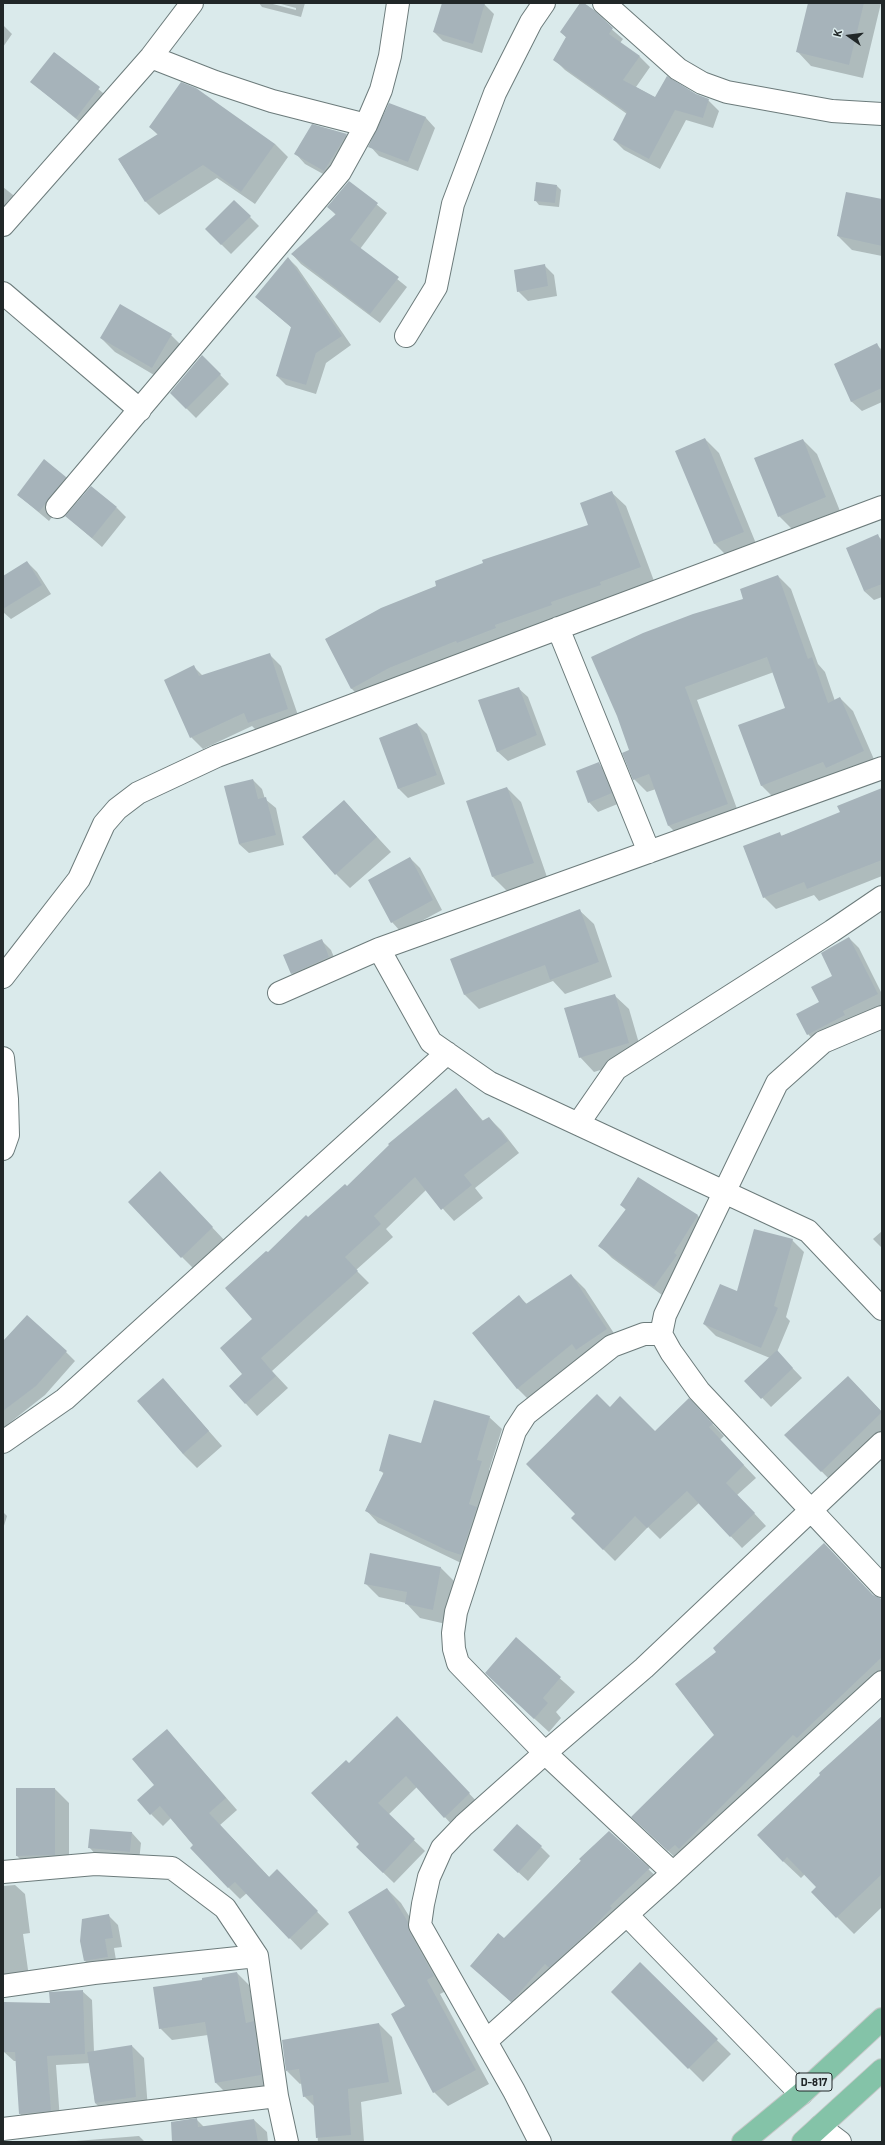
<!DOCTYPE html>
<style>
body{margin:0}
#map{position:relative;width:885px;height:2145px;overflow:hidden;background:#daeaeb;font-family:Barlow,sans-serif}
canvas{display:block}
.frame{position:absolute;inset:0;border:4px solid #212728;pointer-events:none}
.north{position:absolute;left:829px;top:16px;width:40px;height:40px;-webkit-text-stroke:3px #daeaeb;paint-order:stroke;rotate:284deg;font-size:11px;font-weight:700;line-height:16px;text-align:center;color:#212728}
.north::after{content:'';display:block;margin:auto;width:14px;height:18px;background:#212728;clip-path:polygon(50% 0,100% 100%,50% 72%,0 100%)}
</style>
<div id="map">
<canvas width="885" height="2145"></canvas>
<div class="frame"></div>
<div class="north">K</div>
</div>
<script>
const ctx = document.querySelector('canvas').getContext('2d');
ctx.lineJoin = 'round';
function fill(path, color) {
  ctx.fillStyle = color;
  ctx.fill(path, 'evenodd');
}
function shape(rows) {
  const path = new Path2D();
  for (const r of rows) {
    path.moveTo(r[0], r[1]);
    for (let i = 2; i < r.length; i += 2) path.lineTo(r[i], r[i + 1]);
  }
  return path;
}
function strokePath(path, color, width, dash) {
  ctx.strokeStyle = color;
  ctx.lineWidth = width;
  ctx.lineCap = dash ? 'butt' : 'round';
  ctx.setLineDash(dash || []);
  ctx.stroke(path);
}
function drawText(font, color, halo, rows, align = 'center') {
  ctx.font = font + ' Barlow,sans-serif';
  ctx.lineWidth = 3;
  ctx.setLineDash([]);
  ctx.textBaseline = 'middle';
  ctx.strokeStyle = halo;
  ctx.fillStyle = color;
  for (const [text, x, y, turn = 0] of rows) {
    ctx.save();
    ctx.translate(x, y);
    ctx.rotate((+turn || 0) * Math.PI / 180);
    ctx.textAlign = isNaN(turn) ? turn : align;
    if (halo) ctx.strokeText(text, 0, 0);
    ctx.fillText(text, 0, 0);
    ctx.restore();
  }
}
const shadow = shape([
 [259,3,269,3,296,10,296,8,277,3,305,3,301,17,262,7],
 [443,3,480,3,484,4,494,14,482,53,443,41,434,32],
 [581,3,623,39,620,43,640,57,650,67,636,87,656,98,695,95,708,100,719,111,713,128,686,120,660,169,624,150,614,140,627,114,565,70,555,60,567,38,561,32],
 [809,3,881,3,863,78,811,66,797,51],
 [3,25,12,34,3,47],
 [55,53,109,98,86,127,31,82],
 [390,104,426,118,435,128,418,171,379,156,370,146],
 [150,127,275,144,288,157,255,204,217,178,159,215,146,202,119,160,158,135],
 [346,135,356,144,334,180,305,164,296,154],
 [349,182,387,213,360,249,407,287,380,323,301,264,292,254,336,215,328,207],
 [557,186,561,190,559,207,539,205,535,200],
 [3,187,13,195,25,207,3,212],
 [882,200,882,256,852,250,838,236],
 [234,201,259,226,231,254,206,229],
 [288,258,297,267,351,345,326,363,316,394,286,385,277,376,292,328,256,297],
 [544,265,554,275,557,296,528,301,518,291],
 [171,335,185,349,166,382,115,352,101,338],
 [877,345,882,350,882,402,862,411,852,402,835,364],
 [202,356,229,384,196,418,171,393],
 [705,439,719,453,757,546,729,558,715,544,677,451],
 [803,440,817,454,840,511,793,530,779,516],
 [66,477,75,487,49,521,18,495],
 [611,492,626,506,654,581,366,703,352,689,326,639,590,526],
 [117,508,126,517,102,547,66,516],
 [878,536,882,540,882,597,874,600,864,591],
 [27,562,37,572,51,594,11,619,3,612,3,578],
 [778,576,791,589,818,664,825,672,835,701,840,698,853,711,876,764,774,798,761,785,787,709,774,672,697,700,740,817,682,839,669,826,656,789,647,792,634,779,631,751,745,599],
 [269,654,281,666,300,721,260,734,252,726,203,749,191,737,194,667,203,676],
 [518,688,528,697,546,745,508,761,498,752,479,701],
 [417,724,427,734,445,784,408,798,399,789,380,738],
 [599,764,608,773,620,803,598,812,589,802],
 [253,780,262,789,265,799,276,808,284,845,249,853,239,844],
 [507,788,521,802,547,877,507,891,493,877],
 [882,789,882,876,819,901,814,895,776,909,764,897,779,833,782,836,841,813],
 [344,801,391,852,350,888,336,874],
 [410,858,420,868,442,910,401,932,392,922],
 [579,910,594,924,612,977,565,994,553,981,479,1009,465,995,452,959],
 [849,938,859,948,882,994,882,1006,852,1021,817,1044,808,1034],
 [321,940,331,950,338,967,301,983,292,974],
 [614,995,629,1009,643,1057,594,1072,580,1057],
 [456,1089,484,1122,489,1118,501,1130,519,1153,475,1188,483,1198,454,1221,426,1190,386,1229,393,1237,356,1270,369,1283,272,1371,288,1388,257,1416,230,1386,244,1374,268,1254,347,1187],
 [638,1179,698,1216,709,1228,666,1298,612,1258,600,1246,626,1210,621,1205],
 [174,1187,226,1242,196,1271,182,1257],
 [882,1231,882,1248,873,1239],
 [792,1240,804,1252,786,1317,790,1321,777,1352,802,1378,771,1407,746,1381,770,1358,716,1336,704,1324],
 [571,1275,585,1289,621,1344,531,1402,517,1388,519,1297,527,1304],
 [3,1343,66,1352,75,1361,45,1395,3,1428],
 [848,1377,882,1412,882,1430,831,1481,786,1435],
 [163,1379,222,1446,197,1468,183,1454],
 [701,1412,724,1436,720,1440,756,1478,737,1495,766,1526,742,1548,699,1503,660,1539,648,1527,615,1561,572,1518,655,1433],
 [489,1417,502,1429,489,1470,493,1474,474,1567,459,1562,378,1523,366,1510,384,1474,380,1470,422,1445],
 [3,1512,7,1516,3,1529],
 [441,1568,455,1582,446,1624,420,1618,406,1603,379,1597,365,1583],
 [874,1596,882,1600,882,1683,682,1864,646,1830,716,1735],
 [516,1639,575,1692,556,1712,561,1718,549,1732,500,1687],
 [882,1717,882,1907,854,1934,837,1917,817,1887,805,1874,801,1878,783,1861],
 [408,1729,480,1805,455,1828,417,1787,388,1815,425,1851,394,1883,357,1847,360,1844,349,1765],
 [167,1730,237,1810,220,1825,270,1878,289,1883,329,1924,301,1950,247,1893,240,1899,228,1887,171,1818,163,1826,151,1814],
 [17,1789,55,1789,69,1803,69,1869,31,1870,17,1856],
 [609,1832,663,1883,526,2015,471,1966,504,1939],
 [132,1833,141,1843,139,1861,98,1857,89,1847],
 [541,1847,550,1856,528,1881,504,1859],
 [15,1885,25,1894,30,1933,23,1934,29,1977,3,1980,3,1886],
 [387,1889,401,1903,422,1937,448,1990,440,1994,489,2084,448,2106,434,2092,406,2007],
 [109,1916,118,1925,122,1947,114,1948,117,1966,94,1970,85,1961],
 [640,1964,731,2054,703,2082,613,1992],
 [237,1973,249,1985,256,2024,265,2034,273,2087,228,2095,216,2083,208,2035,172,2040,160,2028,204,1981],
 [82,1991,92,2000,94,2052,132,2046,144,2058,148,2109,108,2115,95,2103,90,2063,56,2065,60,2120,30,2123,20,2114,16,2061,14,2061,4,2052,51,2004],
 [379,2024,392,2037,402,2094,361,2102,364,2142,318,2142,315,2107,304,2096,302,2083,300,2084,287,2071],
 [196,2119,204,2127,254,2120,267,2132,268,2142,176,2142],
 [139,2136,145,2142,62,2142,63,2142]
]);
const building = shape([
 [442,3,485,3,473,44,433,32],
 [580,3,584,3,594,10,613,28,609,34,640,56,623,80,655,97,667,76,696,94,709,99,703,118,675,110,649,159,613,140,627,112,553,60,566,37,560,32],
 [808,3,864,3,849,65,796,52],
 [54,52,100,87,76,118,30,82],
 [181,82,196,88,275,144,241,192,203,165,145,202,118,159,158,134,149,127],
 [389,103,426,117,408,162,368,147],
 [312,124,347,134,324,171,294,154],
 [349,181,378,203,350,240,399,277,370,314,291,254,336,214,327,207],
 [536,182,557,185,555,203,534,201],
 [846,192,882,199,882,246,837,236],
 [234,200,251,216,221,245,205,229],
 [288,257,342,336,316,353,306,385,276,376,291,327,255,297],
 [545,264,548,286,517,292,514,270],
 [120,304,172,334,152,368,100,338],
 [877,343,882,354,882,388,851,402,834,364],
 [202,355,221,374,186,409,170,393],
 [705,438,744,532,714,544,675,451],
 [803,439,826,497,778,517,754,458],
 [44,459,66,477,39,512,17,495],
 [91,486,117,507,92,538,65,516],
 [612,491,641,567,600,582,601,585,551,602,552,605,495,625,496,628,457,643,456,641,389,668,351,689,325,639,381,608,436,586,435,581,483,563,482,560,588,525,580,503],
 [878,534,882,545,882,584,864,591,846,548],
 [27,561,42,585,3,609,3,576],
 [778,575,808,659,812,657,828,703,840,697,864,751,826,768,823,762,761,786,738,725,785,708,767,657,685,687,728,804,668,826,649,774,633,780,622,753,629,750,617,716,591,657,643,633,693,614,743,599,740,589],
 [270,653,288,709,248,723,244,713,190,738,164,680,194,665,199,676],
 [519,687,537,735,497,752,478,700],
 [417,723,437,775,398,789,379,738],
 [599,762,612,793,588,803,576,771],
 [253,779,258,799,266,797,276,835,239,844,224,786],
 [507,787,534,863,492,877,466,801],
 [882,788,882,860,807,889,804,882,763,898,743,846,780,832,781,836,840,812,837,806],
 [344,800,377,837,335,875,302,837],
 [410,857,433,900,391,923,368,880],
 [580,909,599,962,550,980,545,965,464,995,450,959],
 [849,937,878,994,843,1011,845,1015,807,1035,796,1014,819,1002,811,987,832,976,821,953],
 [322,939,329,957,291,974,283,955],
 [615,994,629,1043,579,1058,564,1008],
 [456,1088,482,1121,489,1117,508,1141,464,1175,472,1185,441,1210,415,1177,374,1216,381,1224,345,1257,358,1271,261,1358,276,1376,245,1404,229,1386,242,1374,220,1348,252,1319,225,1288,266,1251,268,1252,306,1215,308,1217,345,1184,347,1186,389,1145,388,1144],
 [160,1171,213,1227,181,1258,128,1202],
 [638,1177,698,1215,674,1253,677,1255,654,1287,598,1246,626,1209,620,1205],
 [754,1229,793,1239,774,1306,778,1308,761,1348,703,1324,720,1284,737,1291],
 [571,1274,607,1329,576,1350,572,1344,517,1389,472,1333,519,1295,526,1304],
 [27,1315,67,1351,36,1386,3,1411,3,1341],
 [777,1350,793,1368,761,1399,744,1381],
 [848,1376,882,1412,821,1472,784,1435],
 [163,1378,209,1431,183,1454,137,1401],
 [597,1394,610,1407,620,1396,655,1431,689,1398,713,1424,709,1427,744,1465,726,1483,755,1513,730,1537,687,1491,647,1528,635,1516,603,1550,571,1518,575,1514,526,1464],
 [434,1400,490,1416,477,1460,482,1461,469,1504,477,1507,461,1555,446,1550,365,1511,384,1472,379,1471,389,1434,421,1443],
 [824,1543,873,1595,882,1599,882,1657,797,1738,793,1735,679,1849,675,1845,668,1851,631,1817,714,1735,675,1684,716,1652,713,1648],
 [370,1553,441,1567,433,1610,405,1604,407,1592,364,1584],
 [516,1637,561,1677,543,1698,548,1703,534,1719,485,1673],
 [397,1716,470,1793,444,1818,406,1776,378,1803,415,1839,383,1873,356,1847,359,1844,311,1793,346,1760,349,1763],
 [882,1716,882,1874,836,1918,811,1892,816,1887,787,1857,783,1862,757,1835,820,1775,819,1773],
 [167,1729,226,1798,209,1813,269,1877,277,1869,318,1911,289,1939,235,1882,228,1888,190,1848,193,1845,160,1806,150,1815,137,1800,154,1785,132,1759],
 [16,1788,55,1788,55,1855,16,1856],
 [517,1824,542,1846,518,1873,493,1850],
 [90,1829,132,1832,130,1852,88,1848],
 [609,1831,650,1868,610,1906,612,1908,585,1935,549,1968,545,1964,511,2002,470,1966,498,1933,504,1938,581,1861,579,1859],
 [387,1888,408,1922,409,1931,434,1976,427,1980,476,2070,433,2093,391,2014,405,2006,348,1912],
 [109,1914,113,1938,105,1939,108,1957,84,1961,80,1941,82,1919],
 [640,1962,718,2039,688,2069,611,1992],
 [237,1972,246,2023,254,2021,261,2075,215,2083,205,2022,159,2029,153,1987,202,1980,202,1978],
 [83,1990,85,2054,47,2056,51,2111,19,2114,15,2052,3,2052,4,2002,50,2003,49,1992],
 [379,2023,389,2082,348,2089,351,2135,316,2138,313,2095,303,2097,299,2069,286,2071,282,2040],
 [132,2045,136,2097,95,2103,87,2052],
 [197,2118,198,2127,254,2119,258,2142,172,2142,171,2122]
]);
const minor = shape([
 [151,57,215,82,272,101,366,125],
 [3,225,151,57,192,3],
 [3,293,140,410],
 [406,336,436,287,453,204,495,93,531,22,544,3],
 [57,507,340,172,366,125,381,90,390,56,398,3],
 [558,628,649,852],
 [379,949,431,1042,490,1083,808,1231,882,1309],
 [3,977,79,879,104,824,117,809,138,793,217,756,882,507],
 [279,993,379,949,882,768],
 [882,1017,823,1042,777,1083,665,1315,661,1334,671,1352,699,1391,882,1586],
 [3,1058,7,1099,8,1135,3,1149],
 [578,1124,616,1069,832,931,882,897],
 [3,1442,65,1399,447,1053],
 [3,1872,95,1864,172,1868,225,1908,257,1956,277,2096,287,2142],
 [673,1873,882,1682],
 [627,1915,801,2094],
 [3,1986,94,1973,257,1956],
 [486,2041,673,1873,545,1753,458,1663,454,1649,453,1633,456,1612,515,1431,526,1414,612,1346,644,1334,661,1334],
 [820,2127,840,2142],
 [3,2129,277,2096],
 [540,2142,514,2091,420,1925,423,1904,429,1877,442,1848,464,1825,545,1753,644,1668,882,1443]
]);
const tertiary = shape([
 [604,3,678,69,702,83,727,92,832,111,882,114]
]);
const trunk = shape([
 [743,2142,801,2094,882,2019],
 [803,2142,882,2070]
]);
const shields = [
 [814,2082,36]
];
const shieldNames = [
 ["D-817",814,2082]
];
fill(shadow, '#0003');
fill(building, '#a6b3ba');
strokePath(minor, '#6c7b7b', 24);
strokePath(tertiary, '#6c7b7b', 24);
strokePath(trunk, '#c5c7c7', 24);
strokePath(minor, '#fff', 22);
strokePath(tertiary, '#fff', 22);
strokePath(trunk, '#84c3a8', 22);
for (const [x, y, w] of shields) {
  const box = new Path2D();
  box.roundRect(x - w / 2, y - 9, w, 18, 3);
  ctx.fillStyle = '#daeaeb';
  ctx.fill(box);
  strokePath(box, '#212728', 1);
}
drawText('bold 11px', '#212728', null, shieldNames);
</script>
